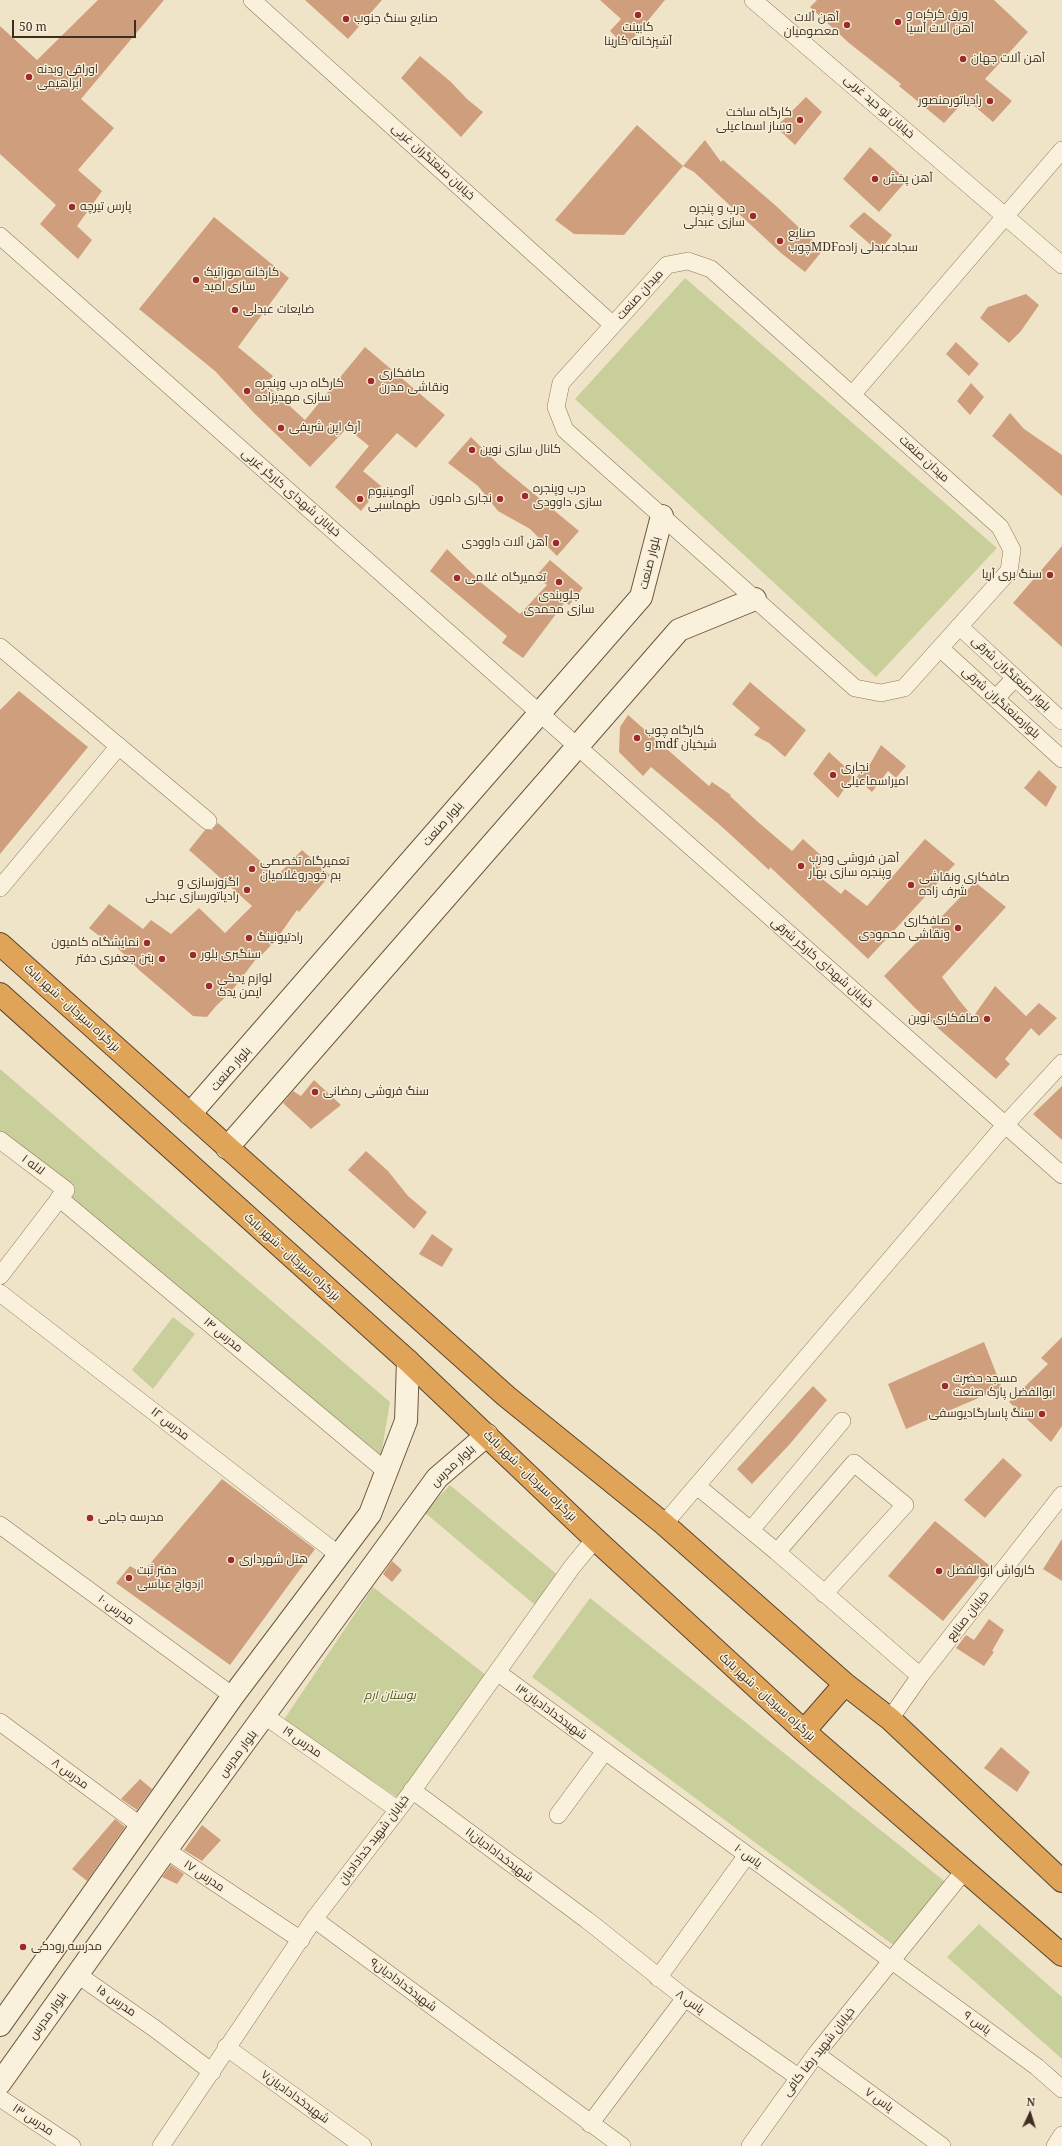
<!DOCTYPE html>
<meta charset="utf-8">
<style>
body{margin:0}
#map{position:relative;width:1062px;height:2146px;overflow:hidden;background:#f0e4c8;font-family:"Noto Serif",serif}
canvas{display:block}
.north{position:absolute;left:1010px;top:2094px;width:40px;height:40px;-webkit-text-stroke:3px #f7eed8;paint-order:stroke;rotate:4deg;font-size:11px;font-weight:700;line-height:16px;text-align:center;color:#3d2e20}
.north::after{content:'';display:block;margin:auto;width:14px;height:18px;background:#3d2e20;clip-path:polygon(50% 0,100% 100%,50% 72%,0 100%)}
.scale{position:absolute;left:12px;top:20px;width:124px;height:18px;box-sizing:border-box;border:2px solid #3d2e20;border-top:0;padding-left:5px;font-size:12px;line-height:14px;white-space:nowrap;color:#3d2e20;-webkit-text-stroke:3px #f7eed8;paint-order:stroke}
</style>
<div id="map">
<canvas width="1062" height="2146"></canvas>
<div class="north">N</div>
<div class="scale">50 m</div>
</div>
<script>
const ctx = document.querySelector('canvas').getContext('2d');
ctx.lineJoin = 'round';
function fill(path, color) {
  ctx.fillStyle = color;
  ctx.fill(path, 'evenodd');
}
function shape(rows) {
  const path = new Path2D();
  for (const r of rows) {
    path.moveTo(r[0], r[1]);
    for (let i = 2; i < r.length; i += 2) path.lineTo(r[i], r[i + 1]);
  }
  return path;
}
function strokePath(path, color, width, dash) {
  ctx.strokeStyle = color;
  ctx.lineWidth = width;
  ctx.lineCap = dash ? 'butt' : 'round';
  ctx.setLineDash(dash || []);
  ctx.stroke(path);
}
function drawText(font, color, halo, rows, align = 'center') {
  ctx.font = font + ' "Noto Serif",Cairo,serif';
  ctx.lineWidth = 3;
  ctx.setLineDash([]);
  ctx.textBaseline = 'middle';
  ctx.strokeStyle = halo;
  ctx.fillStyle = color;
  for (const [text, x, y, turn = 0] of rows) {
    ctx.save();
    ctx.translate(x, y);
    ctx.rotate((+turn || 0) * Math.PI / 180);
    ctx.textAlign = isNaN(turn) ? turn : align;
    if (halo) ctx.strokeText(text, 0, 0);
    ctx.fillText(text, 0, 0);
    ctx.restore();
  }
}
const green = shape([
 [685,278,997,548,876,677,575,399],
 [0,1069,390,1402,381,1455,0,1143],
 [173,1317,195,1334,153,1389,132,1370],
 [450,1485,566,1582,541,1610,424,1512],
 [373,1587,491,1679,406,1803,283,1721],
 [590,1598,948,1884,896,1947,532,1677],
 [979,1924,1062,1997,1062,2059,947,1957]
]);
const building = shape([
 [98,0,164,0,81,99,114,128,78,170,102,191,77,226,92,240,78,259,40,224,56,205,0,154,0,26,37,60],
 [305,0,382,0,348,39],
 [600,0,665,0,626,47,610,31,621,19],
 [817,0,994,0,1028,32,985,79,1012,101,993,122,966,99,944,123,899,86,901,84,849,43,810,7],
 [420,56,451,82,467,99,483,112,461,137,401,78],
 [806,97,822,112,795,145,776,127],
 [637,125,683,166,624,235,574,234,555,220],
 [705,140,721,162,723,160,775,205,823,250,805,272,781,253,694,172,683,166],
 [870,147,907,180,879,212,843,179],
 [864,212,892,235,879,252,849,226],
 [214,217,289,278,238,347,273,376,266,384,305,420,365,347,445,415,416,448,397,433,363,471,381,486,361,511,335,487,369,446,347,428,310,467,255,414,215,371,139,309],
 [1026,294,1039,305,1021,331,1009,343,980,318,988,307],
 [956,342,979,364,969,376,946,354],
 [971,383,984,397,970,415,957,401],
 [1010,413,1024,429,1062,455,1062,496,992,436],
 [471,437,499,465,579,531,557,556,530,529,498,511,478,486,448,463],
 [1062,546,1062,647,1013,603],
 [447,549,484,585,520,614,547,585,536,576,550,560,583,588,569,605,565,602,523,658,502,643,507,636,430,571],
 [750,682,806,730,785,757,769,743,754,735,760,728,732,704],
 [19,691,88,747,0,854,0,710],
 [628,715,709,786,712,782,731,795,730,796,758,822,792,851,803,839,826,860,815,873,841,894,845,889,867,906,925,839,955,864,868,959,770,867,769,870,721,826,651,767,643,776,619,752,620,727],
 [881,745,906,766,896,778,888,771,872,792,856,778,868,762,870,764],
 [829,752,854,775,838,798,813,774],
 [1039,770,1057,787,1046,807,1024,788],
 [218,823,277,876,302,850,330,875,299,912,297,910,276,940,257,960,256,959,231,992,216,1006,207,1017,193,1016,139,970,108,938,106,941,89,928,109,904,143,929,151,920,171,934,199,908,225,933,252,906,189,850,205,830,212,830],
 [975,882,1006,907,942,977,959,1000,973,1017,995,986,1026,1016,1039,1003,1057,1018,1039,1036,1031,1028,1005,1059,1010,1064,996,1079,915,1008,884,976],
 [314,1080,341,1105,311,1129,283,1103,293,1091,301,1096],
 [1062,1086,1062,1140,1033,1114],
 [366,1151,388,1171,408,1196,427,1212,414,1229,348,1170],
 [432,1234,453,1249,442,1267,419,1254],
 [1062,1337,1062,1426,1051,1442,1009,1402,1048,1364,1041,1358],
 [984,1342,1002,1388,906,1429,888,1384],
 [813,1386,827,1400,789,1445,752,1484,737,1469],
 [1003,1458,1022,1475,985,1518,964,1500],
 [222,1479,315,1549,230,1665,116,1583,130,1566,142,1573],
 [935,1521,989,1565,943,1621,888,1576],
 [1062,1539,1062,1581,1043,1569],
 [392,1561,402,1570,392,1582,383,1574],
 [989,1619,1004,1630,992,1651,994,1652,984,1666,956,1648,966,1635,974,1640],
 [1001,1747,1030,1772,1017,1792,984,1768],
 [140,1779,152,1789,137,1810,121,1799],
 [115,1819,125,1827,87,1881,72,1869],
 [202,1825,221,1840,202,1861,184,1850],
 [171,1865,184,1874,177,1884,162,1877]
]);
const street = shape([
 [252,0,613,325],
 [753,0,1062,265],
 [0,236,1062,1175],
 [688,261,711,269,1000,527,1012,550,1009,571,904,688,881,693,855,688,565,430,556,407,561,383,667,265,688,261],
 [852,395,1062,150],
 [959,626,1062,721],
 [0,647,208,821],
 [940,648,1062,759],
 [996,698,1015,678],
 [0,888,119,746],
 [0,1140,66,1190,0,1276],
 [59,1198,387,1472],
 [0,1293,339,1555],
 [697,1486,777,1552,920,1676],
 [664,1524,1005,1125,1062,1063],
 [0,1525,233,1696],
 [751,1530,842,1421],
 [777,1552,854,1463,905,1505,824,1594],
 [497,1672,1037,2067,1062,2089],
 [265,1716,397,1809],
 [890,1719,920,1676,1062,1495],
 [0,1722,141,1826],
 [412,1790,587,1920,685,1998,798,2077],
 [558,1815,605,1751],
 [166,1850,301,1940],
 [314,1919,622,2146],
 [78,1975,154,2028,212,2072],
 [658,1978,747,1855],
 [226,2047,363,2146],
 [816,2054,942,2146],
 [0,2098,72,2146],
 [590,2124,685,1998],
 [161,2146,314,1919,410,1794,572,1567,595,1539],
 [750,2146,816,2054,964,1871],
 [1055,2146,1062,2135]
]);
const secondary = shape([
 [190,1114,641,597,662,516],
 [227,1148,679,630,755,599],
 [0,2025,233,1696,370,1514,406,1421,408,1361],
 [0,2083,166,1850,437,1478,487,1435]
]);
const highway = shape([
 [0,944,506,1396,664,1524,845,1684,890,1719,1062,1881],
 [0,994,408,1361,595,1539,804,1731,1062,1955],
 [804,1731,845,1684]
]);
const markers = [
 [638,15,4,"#9e2a2b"],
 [346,19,4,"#9e2a2b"],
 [898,22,4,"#9e2a2b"],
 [847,25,4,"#9e2a2b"],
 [963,59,4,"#9e2a2b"],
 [29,77,4,"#9e2a2b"],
 [990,101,4,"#9e2a2b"],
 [800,120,4,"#9e2a2b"],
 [875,179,4,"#9e2a2b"],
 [72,207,4,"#9e2a2b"],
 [753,216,4,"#9e2a2b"],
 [780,241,4,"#9e2a2b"],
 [196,280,4,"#9e2a2b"],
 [235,310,4,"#9e2a2b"],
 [371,381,4,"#9e2a2b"],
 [247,391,4,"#9e2a2b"],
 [281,428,4,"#9e2a2b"],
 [472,450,4,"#9e2a2b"],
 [525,496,4,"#9e2a2b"],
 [360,499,4,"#9e2a2b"],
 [500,499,4,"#9e2a2b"],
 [556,543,4,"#9e2a2b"],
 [1050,575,4,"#9e2a2b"],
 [457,578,4,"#9e2a2b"],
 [559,582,4,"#9e2a2b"],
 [637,738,4,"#9e2a2b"],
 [833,775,4,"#9e2a2b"],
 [801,866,4,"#9e2a2b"],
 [252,869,4,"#9e2a2b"],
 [911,885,4,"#9e2a2b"],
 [247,890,4,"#9e2a2b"],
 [958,928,4,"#9e2a2b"],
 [249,938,4,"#9e2a2b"],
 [147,943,4,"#9e2a2b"],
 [193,955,4,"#9e2a2b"],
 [162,959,4,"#9e2a2b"],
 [209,986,4,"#9e2a2b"],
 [987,1019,4,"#9e2a2b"],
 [315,1092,4,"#9e2a2b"],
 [945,1386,4,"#9e2a2b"],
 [1042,1414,4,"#9e2a2b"],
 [90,1518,4,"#9e2a2b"],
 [231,1560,4,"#9e2a2b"],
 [939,1571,4,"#9e2a2b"],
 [129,1578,4,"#9e2a2b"],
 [23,1947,4,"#9e2a2b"]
];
const poiNames = [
 ["ورق کرکره و",906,15],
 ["آهن آلات آسیا",906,29],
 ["آهن آلات",839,18,"right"],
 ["معصومیان",839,32,"right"],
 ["صنایع سنگ جنوب",354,19],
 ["کابینت",638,28,"center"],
 ["آشپزخانه کارینا",638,42,"center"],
 ["آهن آلات جهان",971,59],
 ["اوراقی وبدنه",37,70],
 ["ابراهیمی",37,84],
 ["رادیاتورمنصور",982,101,"right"],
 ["کارگاه ساخت",792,113,"right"],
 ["وساز اسماعیلی",792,127,"right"],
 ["آهن پخش",883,179],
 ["پارس تیرچه",80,207],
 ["درب و پنجره",745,209,"right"],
 ["سازی عبدلی",745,223,"right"],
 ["صنایع",788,234],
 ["چوبMDFسجادعبدلی زاده",788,248],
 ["کارخانه موزائیک",204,273],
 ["سازی امید",204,287],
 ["ضایعات عبدلی",243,310],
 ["صافکاری",379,374],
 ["ونقاشی مدرن",379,388],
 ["کارگاه درب وپنجره",255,384],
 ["سازی مهدیزاده",255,398],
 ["آرک اپن شریفی",289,428],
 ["کانال سازی نوین",480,450],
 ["درب وپنجره",533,489],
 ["سازی داوودی",533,503],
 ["آلومینیوم",368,492],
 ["طهماسبی",368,506],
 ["نجاری دامون",492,499,"right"],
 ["آهن آلات داوودی",548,543,"right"],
 ["سنگ بری آریا",1042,575,"right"],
 ["تعمیرگاه غلامی",465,578],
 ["جلوبندی",559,596,"center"],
 ["سازی محمدی",559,610,"center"],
 ["کارگاه چوب",645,731],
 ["و mdf شیخیان",645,745],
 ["نجاری",841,768],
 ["امیراسماعیلی",841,782],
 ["آهن فروشی ودرب",809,859],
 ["وپنجره سازی بهار",809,873],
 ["تعمیرگاه تخصصی",260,862],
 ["بم خودروغلامیان",260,876],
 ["صافکاری ونقاشی",919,878],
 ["شرف زاده",919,892],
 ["اگزوزسازی و",239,883,"right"],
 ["رادیاتورسازی عبدلی",239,897,"right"],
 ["صافکاری",950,921,"right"],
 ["ونقاشی محمودی",950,935,"right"],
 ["رادتیونینگ",257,938],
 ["نمایشگاه کامیون",139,943,"right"],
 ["سنگبری بلور",201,955],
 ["بتن جعفری دفتر",154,959,"right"],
 ["لوازم یدکی",217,979],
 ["ایمن یدک",217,993],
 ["صافکاری نوین",979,1019,"right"],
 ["سنگ فروشی رمضانی",323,1092],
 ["مسجد حضرت",953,1379],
 ["ابوالفضل پارک صنعت",953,1393],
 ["سنگ پاسارگادیوسفی",1034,1414,"right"],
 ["مدرسه جامی",98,1518],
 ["هتل شهرداری",239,1560],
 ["دفتر ثبت",137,1571],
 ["ازدواج عباسی",137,1585],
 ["کارواش ابوالفضل",947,1571],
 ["مدرسه رودکی",31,1947]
];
const streetNames = [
 ["خیابان تو حید غربی",879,107,41],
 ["خیابان صنعتگران غربی",433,162,42],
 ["میدان صنعت",640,295,-48],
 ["میدان صنعت",924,459,42],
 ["خیابان شهدای کارگر غربی",291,493,41],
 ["بلوار صنعت",650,563,-76],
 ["بلوار صنعتگران شرقی",1011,674,43],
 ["بلوارصنعتگران شرقی",1001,703,42],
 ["بلوار صنعت",443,824,-49],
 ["خیابان شهدای کارگر شرقی",822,963,41],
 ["بزرگراه سیرجان - شهر بابک",72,1008,42],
 ["بلوار صنعت",231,1069,-49],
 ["لاله ۱",33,1165,37],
 ["بزرگراه سیرجان - شهر بابک",292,1257,42],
 ["مدرس ۱۴",223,1335,40],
 ["مدرس ۱۲",170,1424,38],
 ["بلوار مدرس",453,1466,-43],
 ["بزرگراه سیرجان - شهر بابک",530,1476,44],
 ["مدرس ۱۰",116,1610,36],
 ["خیابان صنایع",968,1616,-52],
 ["بزرگراه سیرجان - شهر بابک",767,1697,42],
 ["شهیدخدادادیان۱۳",551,1712,36],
 ["مدرس ۱۹",302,1742,35],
 ["بلوار مدرس",238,1754,-53],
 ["مدرس ۸",70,1774,37],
 ["خیابان شهید خدادادیان",374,1840,-53],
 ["شهیدخدادادیان۱۱",499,1855,37],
 ["یاس ۱۰",748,1856,36],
 ["مدرس ۱۷",204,1876,34],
 ["شهیدخدادادیان۹",403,1985,37],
 ["مدرس ۱۵",116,2001,35],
 ["یاس ۸",690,2002,36],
 ["بلوار مدرس",48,2016,-54],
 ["یاس ۹",977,2023,36],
 ["خیابان شهید رضا کافی",819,2052,-52],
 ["شهیدخدادادیان۷",295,2097,36],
 ["یاس ۷",879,2100,36],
 ["مدرس ۱۳",33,2120,34]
];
const parkNames = [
 ["بوستان ارم",390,1696]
];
fill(green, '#c9cf9b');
fill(building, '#cf9f7d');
strokePath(street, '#8d765c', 18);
strokePath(secondary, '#6f573f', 24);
strokePath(highway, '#5b4430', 24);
strokePath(street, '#faf1dc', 17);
strokePath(secondary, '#faf1dc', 22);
strokePath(highway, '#e0a458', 22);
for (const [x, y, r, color] of markers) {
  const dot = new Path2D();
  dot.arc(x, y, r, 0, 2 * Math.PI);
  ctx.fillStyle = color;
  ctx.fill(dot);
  strokePath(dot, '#f7eed8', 1.5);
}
drawText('12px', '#3d2e20', '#f7eed8', poiNames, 'left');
drawText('12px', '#3d2e20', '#f7eed8', streetNames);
drawText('italic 12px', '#4d5a26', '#f7eed8', parkNames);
</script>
